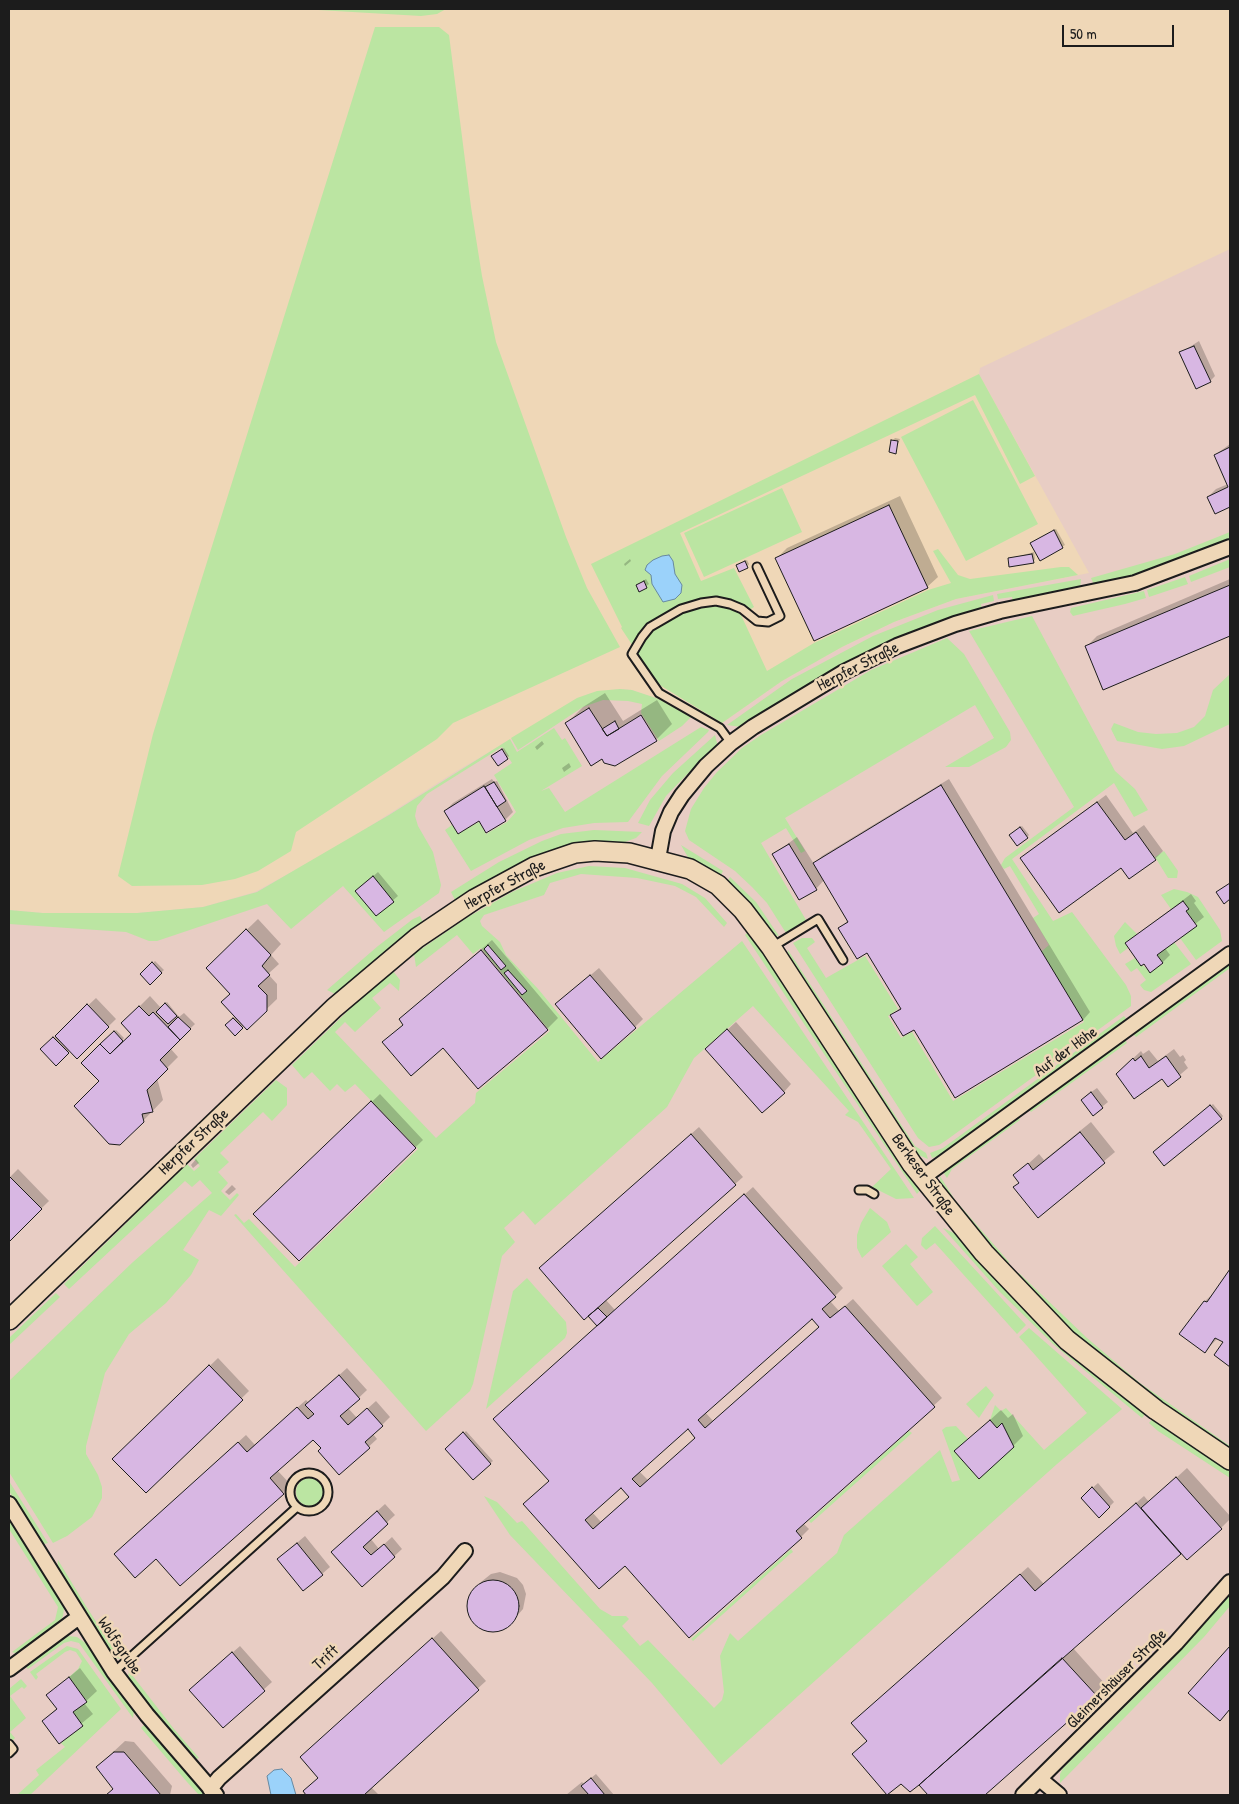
<!DOCTYPE html>
<meta charset="utf-8">
<style>
body{margin:0}
#map{position:relative;width:1239px;height:1804px;overflow:hidden;background:#efd7b7;font-family:"Patrick Hand",sans-serif}
canvas{display:block}
.frame{position:absolute;inset:0;border:10px solid #1c1c1c;pointer-events:none}
.scale{position:absolute;left:1062px;top:25px;width:112px;height:22px;box-sizing:border-box;border:2px solid #1c1c1c;border-top:0;padding-left:6px;font-size:15px;line-height:18px;white-space:nowrap;color:#1c1c1c;-webkit-text-stroke:4px #efd7b7;paint-order:stroke}
</style>
<div id="map">
<canvas width="1239" height="1804"></canvas>
<div class="frame"></div>
<div class="scale">50 m</div>
</div>
<script>
const ctx = document.querySelector('canvas').getContext('2d');
ctx.lineJoin = 'round';
function fill(path, color) {
  ctx.fillStyle = color;
  ctx.fill(path, 'evenodd');
}
function shape(rows) {
  const path = new Path2D();
  for (const r of rows) {
    if (r.length === 3) {
      path.moveTo(r[0] + r[2], r[1]);
      path.arc(r[0], r[1], r[2], 0, 2 * Math.PI);
      continue;
    }
    path.moveTo(r[0], r[1]);
    for (let i = 2; i < r.length; i += 2) path.lineTo(r[i], r[i + 1]);
  }
  return path;
}
function strokePath(path, color, width, dash) {
  ctx.strokeStyle = color;
  ctx.lineWidth = width;
  ctx.lineCap = dash ? 'butt' : 'round';
  ctx.setLineDash(dash || []);
  ctx.stroke(path);
}
function drawText(font, color, halo, rows, align = 'center') {
  ctx.font = font + ' "Patrick Hand",sans-serif';
  ctx.lineWidth = 5;
  ctx.setLineDash([]);
  ctx.textBaseline = 'middle';
  ctx.strokeStyle = halo;
  ctx.fillStyle = color;
  for (const [text, x, y, turn = 0] of rows) {
    ctx.save();
    ctx.translate(x, y);
    ctx.rotate((+turn || 0) * Math.PI / 180);
    ctx.textAlign = isNaN(turn) ? turn : align;
    if (halo) ctx.strokeText(text, 0, 0);
    ctx.fillText(text, 0, 0);
    ctx.restore();
  }
}
const built = shape([
 [1230,249,1230,1795,9,1795,9,910,43,913,137,913,203,907,255,892,337,847,455,772,588,694,620,689,632,690,659,699,664,689,722,723,782,681,842,647,894,622,956,599,1089,573,979,374,980,368]
]);
const green = shape([
 [301,9,446,9,437,14,421,16],
 [375,27,439,27,449,35,471,207,482,276,496,342,566,537,587,588,620,647,453,723,437,739,296,832,291,851,258,871,235,879,202,885,132,886,118,876,153,734],
 [979,374,1035,476,1020,484,975,395,680,533,701,581,734,568,754,607,741,615,767,671,814,643,928,590,951,583,933,551,938,549,958,575,970,579,1061,567,1069,567,1078,575,956,599,894,622,842,647,782,681,722,723,658,684,621,628,622,627,591,564],
 [973,400,1038,524,966,561,901,437],
 [782,488,802,532,704,577,684,533],
 [1230,532,1230,539,1215,547,1138,575,1095,587,1091,578,1175,554],
 [1230,559,1230,567,1191,582,1189,576],
 [1185,577,1188,584,1149,597,1147,590],
 [1081,579,1080,589,1013,602,1012,597,998,599,997,594],
 [1144,591,1146,598,1125,604,1077,615,1073,616,1070,612,1071,608],
 [993,595,994,601,981,604,982,609,931,625,889,642,813,683,741,727,727,725,792,679,873,636,938,610],
 [1032,616,1115,771,1135,789,1148,810,1134,817,1114,783,1012,859,1053,921,1072,912,1126,985,1131,996,1131,1006,948,1139,939,1145,929,1147,918,1138,793,943,802,938,812,938,815,942,807,948,826,978,865,956,898,1009,888,1016,901,1038,912,1032,953,1101,1084,1022,1041,952,1049,945,1033,918,1039,914,1010,866,1004,869,1001,865,1005,858,1074,807,969,631],
 [947,638,964,654,1010,732,1011,740,1006,747,969,767,945,767,994,738,975,705,785,818,805,851,801,853,786,828,761,843,806,920,786,933,767,903,752,887,735,871,689,840,685,831,691,809,704,788,717,772,742,748,761,735,871,670],
 [1230,674,1230,724,1184,746,1162,749,1117,741,1111,729,1114,723,1138,732,1156,734,1177,733,1194,727,1205,716,1213,690],
 [620,689,632,690,659,699,691,717,682,726,659,741,641,713,642,704,628,701,603,700,583,707,518,750,511,738,577,698,597,691],
 [701,727,709,730,708,732,662,776,628,822,594,823,563,828,529,840,471,871,445,830,452,825,458,834,479,822,486,834,507,822,516,812,494,775,512,763,502,747,427,794,417,806,415,816,418,826,433,852,441,885,439,893,384,932,343,886,291,929,267,904,157,941,149,941,126,932,9,924,9,910,43,913,137,913,203,907,257,892,389,815,510,739,517,752,554,728,562,740,565,738,582,766,541,791,549,788,565,812],
 [715,735,718,747,700,761,666,796,649,826,638,823,650,800,673,773],
 [594,830,642,832,636,838,625,842,574,844,550,851,512,868,456,902,451,892,499,862,542,841,561,834],
 [681,845,723,871,720,877,689,859],
 [1164,851,1178,871,1177,878,1168,878,1155,857],
 [589,866,625,868,682,884,705,898,727,923,724,927,696,897,675,886,637,878,581,874,550,883,544,895,484,915,480,921,482,926,500,942,506,955,539,990,598,1062,742,941,914,1198,896,1199,872,1187,891,1169,858,1122,845,1115,849,1111,753,1006,694,1058,667,1107,535,1225,523,1211,504,1228,515,1242,502,1256,473,1384,470,1391,426,1431,234,1215,236,1214,244,1223,249,1219,295,1267,418,1149,355,1084,345,1092,337,1084,330,1091,312,1072,304,1079,292,1065,353,1006,393,971,400,980,399,991,390,983,372,998,381,1008,355,1032,345,1022,335,1032,436,1138,475,1103,476,1093,550,1031,481,948,473,954,457,935,416,967,414,954,468,917,512,892,557,873],
 [730,877,756,902,779,936,771,935,745,899,727,882],
 [1174,889,1187,892,1198,897,1220,930,1222,941,1196,960,1180,938,1197,925,1186,911,1189,909,1183,901,1171,909,1161,895],
 [420,916,424,924,337,995,327,990,378,946,413,919],
 [1125,922,1137,934,1125,943,1128,948,1120,954,1116,946,1114,936],
 [749,931,921,1189,917,1194,745,935],
 [1174,942,1191,964,1151,992,1144,990,1140,985,1146,980,1137,968,1131,972,1125,964,1135,958,1150,972,1163,964,1157,955],
 [788,950,915,1146,926,1153,928,1159,916,1154,787,958],
 [1230,961,1230,968,1136,1037,1132,1033],
 [1124,1016,1127,1020,944,1154,932,1158,930,1153,943,1148],
 [1124,1038,1127,1043,1031,1112,1028,1108],
 [276,1080,287,1088,287,1105,272,1121,263,1112,220,1153,229,1162,218,1172,228,1183,221,1191,230,1200,237,1193,239,1195,221,1216,209,1210,183,1250,199,1260,191,1275,166,1303,129,1334,105,1373,86,1446,86,1454,98,1475,102,1487,102,1498,92,1517,67,1536,53,1543,9,1472,9,1381,133,1262,212,1193,200,1180,192,1187,185,1181,69,1289,64,1284,187,1164,194,1171,200,1166,194,1159],
 [1017,1116,1020,1120,952,1169,947,1178,943,1172,946,1167],
 [940,1176,955,1200,1009,1262,1005,1267,940,1185],
 [870,1208,887,1222,891,1232,862,1258,857,1248,857,1235,861,1223],
 [935,1226,1026,1325,1017,1334,935,1243,926,1250,921,1245,922,1238],
 [943,1228,956,1234,981,1261,1146,1413,1142,1418,1053,1344,1000,1292],
 [906,1244,918,1257,910,1264,933,1292,917,1306,882,1266],
 [1019,1273,1087,1338,1140,1383,1230,1446,1230,1453,1193,1429,1073,1333,1015,1277],
 [527,1278,566,1322,567,1333,565,1338,486,1409,513,1291],
 [56,1293,60,1297,9,1345,9,1338],
 [1029,1328,1122,1409,1057,1464,721,1765,652,1683,510,1535,484,1496,497,1502,517,1523,522,1521,600,1609,612,1616,626,1616,629,1619,622,1626,640,1646,648,1640,714,1708,722,1700,724,1692,720,1656,730,1633,738,1641,837,1553,844,1535,940,1450,952,1482,960,1480,942,1430,946,1427,956,1426,968,1439,979,1479,1001,1424,997,1428,990,1420,995,1405,1001,1411,1006,1408,1044,1450,1087,1413,1019,1337],
 [986,1386,994,1395,979,1418,966,1404],
 [1153,1418,1230,1471,1230,1478,1158,1431,1149,1423],
 [909,1431,912,1433,811,1523,809,1521],
 [310,1492,14],
 [9,1481,48,1543,44,1544,39,1540,9,1491],
 [9,1518,64,1608,63,1616,58,1625,18,1654,12,1652,55,1620,58,1607,9,1529],
 [791,1549,793,1552,790,1554,693,1641,691,1639],
 [58,1560,86,1606,120,1659,112,1657,57,1569],
 [1230,1594,1230,1606,1204,1637,1060,1783,1060,1774,1063,1768,1154,1678],
 [68,1636,77,1637,87,1644,134,1711,133,1718,79,1643,71,1641,64,1643,28,1669,25,1666],
 [67,1646,78,1649,121,1709,30,1795,17,1795,39,1775,36,1770,65,1747,61,1743,83,1726,73,1712,87,1702,69,1677,78,1669,82,1661,76,1652,70,1650,65,1652,36,1674,38,1677,36,1680,30,1672],
 [129,1671,174,1729,199,1758,194,1760,156,1715,128,1678],
 [21,1679,27,1686,24,1689,22,1687,10,1696,26,1718,10,1732,15,1738,12,1741,9,1736,9,1689],
 [145,1724,174,1758,208,1795,199,1795,187,1782,141,1728]
]);
const water = shape([
 [669,555,673,561,675,574,682,585,681,593,675,599,663,602,652,584,651,575,645,570,647,565,653,560,662,556,669,555],
 [282,1769,291,1778,296,1795,271,1795,267,1776,274,1770,282,1769]
]);
const shadow = shape([
 [1199,341,1215,376,1210,381,1180,353],
 [895,438,900,439,895,452,893,440],
 [1230,444,1230,506,1215,513,1208,497,1216,489,1228,484,1215,455],
 [900,496,938,577,927,587,777,558,787,548],
 [1056,529,1065,545,1041,559,1034,541],
 [1034,552,1035,559,1033,562,1009,559],
 [630,559,631,561,625,566,624,564],
 [747,560,749,564,747,567,737,565],
 [646,579,649,584,640,590,637,585],
 [1230,579,1230,635,1104,688,1086,647,1097,636],
 [605,693,623,721,657,700,672,724,656,740,567,723,583,707],
 [542,741,544,744,537,750,535,747],
 [504,748,509,756,507,758,495,754],
 [569,763,571,767,564,772,562,768],
 [492,779,494,782,497,781,513,812,505,820,479,819,445,811,453,803],
 [949,779,1090,1012,1083,1020,914,1028,892,1015,901,1007,867,951,840,929,847,921,824,880,816,889,774,854,797,837,814,864,822,856],
 [1106,795,1133,833,1144,825,1163,851,1155,859,1122,867,1021,858],
 [1022,826,1029,835,1027,837,1013,833],
 [378,872,398,896,376,915,362,886],
 [1191,894,1196,901,1194,903,1204,917,1165,948,1170,955,1162,963,1126,943],
 [258,919,281,944,271,955,279,964,268,974,277,984,277,999,247,1028,244,1025,235,1034,227,1025,236,1016,231,993,207,968],
 [492,940,558,1018,547,1029,478,1087,444,1046,384,1042,404,1024,400,1019,411,1009],
 [155,961,164,970,150,983,142,974],
 [599,968,643,1019,635,1027,565,997],
 [150,996,160,1007,167,1002,179,1017,184,1013,195,1024,170,1048,178,1057,157,1078,163,1100,143,1121,83,1063,116,1030,124,1038,120,1043,122,1044,132,1034,133,1013],
 [96,998,116,1019,77,1057,70,1050,56,1064,42,1049],
 [736,1022,791,1084,784,1092,715,1041],
 [1174,1049,1180,1057,1183,1055,1186,1060,1184,1062,1188,1068,1168,1085,1162,1077,1125,1066,1141,1051,1143,1054,1149,1050,1158,1061],
 [1097,1088,1108,1102,1093,1114,1087,1095],
 [380,1094,423,1140,299,1259,255,1214],
 [1213,1104,1223,1116,1221,1119,1156,1150],
 [1091,1122,1115,1152,1038,1216,1015,1176,1039,1154,1044,1160],
 [699,1127,743,1177,605,1299,615,1310,753,1187,843,1288,830,1301,839,1311,853,1299,942,1398,803,1523,809,1529,801,1537,625,1564,599,1587,550,1480,598,1325,548,1261],
 [812,1318,820,1326,714,1422,705,1412],
 [688,1427,697,1437,648,1480,639,1471],
 [621,1487,630,1497,601,1522,592,1512],
 [196,1159,199,1163,193,1168,191,1165],
 [18,1169,49,1201,9,1240,9,1178],
 [232,1185,236,1189,229,1195,225,1192],
 [1230,1272,1230,1365,1216,1355,1224,1342,1218,1338,1205,1351,1205,1301,1216,1291],
 [218,1358,249,1391,146,1492,114,1459],
 [347,1368,367,1390,348,1408,357,1418,376,1401,390,1417,373,1434,377,1439,339,1474,313,1438,277,1470,291,1485,180,1584,156,1557,123,1547,246,1435,255,1445,306,1400,309,1403],
 [1001,1410,1008,1418,1013,1414,1023,1436,1013,1446,967,1441],
 [466,1431,493,1461,473,1478,447,1449],
 [1187,1468,1230,1516,1230,1519,1221,1528,1181,1552,1073,1648,1106,1685,984,1795,930,1795,919,1783,868,1741,860,1716,1028,1567,1044,1584,1144,1496,1149,1502,1152,1500],
 [1098,1483,1114,1502,1109,1507,1087,1493],
 [385,1504,395,1515,370,1538,379,1549,392,1537,402,1549,363,1585,341,1544],
 [305,1536,330,1567,322,1574,278,1559],
 [500,1572,517,1578,523,1585,526,1594,523,1609,509,1625,494,1631,485,1630,477,1625,468,1610,468,1600,481,1582,491,1574],
 [441,1631,486,1681,370,1786,379,1795,308,1795,304,1792,319,1777,309,1750],
 [240,1646,272,1682,223,1726,199,1682],
 [1230,1648,1230,1708,1220,1719,1190,1693],
 [80,1668,97,1691,84,1703,93,1714,59,1742,43,1721,57,1708,48,1695],
 [125,1741,134,1742,172,1786,170,1795,107,1795,114,1788,97,1767],
 [596,1774,614,1795,566,1795,582,1782,584,1784]
]);
const building = shape([
 [1194,346,1211,382,1196,389,1179,352,1194,346],
 [891,440,898,441,896,454,889,452,891,440],
 [1230,447,1230,507,1215,514,1207,497,1228,487,1214,455,1230,447],
 [889,505,928,588,814,641,775,558,889,505],
 [1054,530,1063,548,1040,561,1030,543,1054,530],
 [1032,554,1034,563,1009,567,1008,558,1032,554],
 [745,561,748,568,739,572,736,565,745,561],
 [644,581,647,588,639,592,636,585,644,581],
 [1230,585,1230,636,1103,690,1085,646,1230,585],
 [589,708,607,736,641,715,657,741,615,766,604,763,602,759,591,766,565,723,589,708],
 [615,721,619,729,607,736,602,729,615,721],
 [502,749,508,759,498,766,491,756,502,749],
 [494,782,506,801,497,807,485,787,494,782],
 [941,785,1083,1020,955,1098,914,1030,903,1036,890,1015,901,1009,867,953,857,959,838,928,848,922,813,863,941,785],
 [484,786,506,821,486,833,479,821,458,834,444,811,484,786],
 [1097,802,1125,840,1136,832,1156,860,1129,879,1121,868,1059,913,1020,858,1097,802],
 [1020,827,1028,838,1017,846,1009,835,1020,827],
 [789,844,817,890,799,900,772,854,789,844],
 [373,876,394,902,376,916,355,891,373,876],
 [1230,883,1230,899,1224,904,1216,892,1230,883],
 [1183,901,1189,909,1186,911,1197,926,1157,955,1163,963,1150,973,1144,964,1141,966,1125,943,1183,901],
 [246,929,271,955,262,966,270,975,258,986,267,995,267,1011,247,1030,221,1002,230,994,206,968,246,929],
 [488,945,506,966,501,970,484,949,488,945],
 [481,950,548,1030,478,1089,443,1048,411,1076,382,1042,403,1025,399,1019,481,950],
 [152,962,162,973,150,985,140,974,152,962],
 [508,970,527,991,522,995,504,973,508,970],
 [590,975,636,1028,601,1059,555,1004,590,975],
 [165,1003,177,1016,168,1024,156,1012,165,1003],
 [87,1004,109,1027,77,1059,55,1036,87,1004],
 [139,1006,149,1016,153,1012,180,1040,160,1060,168,1069,147,1090,153,1112,142,1114,144,1122,120,1145,109,1144,74,1106,99,1081,81,1063,100,1044,110,1054,131,1034,121,1023,139,1006],
 [178,1017,191,1029,180,1040,168,1027,178,1017],
 [233,1018,243,1028,235,1036,225,1025,233,1018],
 [727,1029,785,1093,762,1113,705,1049,727,1029],
 [114,1031,123,1041,110,1054,100,1044,114,1031],
 [53,1037,69,1053,56,1066,40,1049,53,1037],
 [1141,1056,1149,1068,1166,1056,1181,1077,1168,1087,1162,1079,1134,1099,1116,1074,1133,1058,1135,1061,1141,1056],
 [1091,1092,1103,1108,1093,1116,1081,1100,1091,1092],
 [371,1101,416,1148,299,1261,253,1214,371,1101],
 [1210,1105,1222,1119,1164,1166,1153,1152,1210,1105],
 [1080,1132,1105,1163,1038,1218,1013,1187,1019,1183,1013,1175,1028,1163,1033,1170,1080,1132],
 [691,1134,736,1185,584,1320,539,1268,691,1134],
 [9,1176,42,1209,9,1242,9,1176],
 [744,1194,836,1297,822,1309,830,1318,845,1306,935,1407,796,1531,802,1538,689,1638,625,1566,599,1589,523,1504,549,1481,493,1419,744,1194],
 [812,1319,819,1327,705,1428,698,1420,812,1319],
 [688,1429,695,1438,640,1487,632,1479,688,1429],
 [621,1488,629,1497,593,1529,585,1520,621,1488],
 [1230,1269,1230,1367,1214,1355,1223,1342,1215,1338,1205,1353,1179,1334,1204,1301,1207,1302,1230,1269],
 [598,1308,607,1317,597,1326,588,1316,598,1308],
 [209,1365,243,1400,146,1493,112,1459,209,1365],
 [339,1375,360,1399,340,1416,348,1425,367,1408,383,1426,365,1442,370,1448,339,1475,318,1451,321,1448,313,1440,270,1478,284,1494,180,1586,156,1559,135,1578,114,1554,238,1442,247,1452,297,1407,308,1419,314,1414,305,1405,339,1375],
 [990,1420,997,1428,1002,1423,1014,1447,979,1479,954,1451,990,1420],
 [463,1432,491,1464,473,1480,445,1449,463,1432],
 [1176,1477,1222,1529,1187,1560,1141,1508,1176,1477],
 [1092,1487,1110,1507,1099,1518,1081,1498,1092,1487],
 [1136,1503,1181,1554,919,1785,910,1792,901,1784,887,1795,852,1754,867,1741,851,1723,1020,1574,1035,1591,1136,1503],
 [377,1511,388,1524,363,1547,371,1555,384,1544,395,1557,362,1587,331,1552,377,1511],
 [297,1543,323,1575,303,1591,277,1559,297,1543],
 [493,1606,26],
 [432,1638,479,1690,364,1795,306,1795,303,1791,318,1778,300,1757,432,1638],
 [1230,1646,1230,1709,1220,1721,1188,1693,1230,1646],
 [232,1652,265,1691,223,1728,189,1690,232,1652],
 [1062,1658,1097,1696,985,1795,928,1795,919,1785,1062,1658],
 [69,1677,87,1702,73,1712,83,1726,59,1744,42,1721,57,1709,46,1695,69,1677],
 [114,1752,124,1752,161,1795,106,1795,113,1789,96,1767,114,1752],
 [591,1778,605,1795,589,1795,581,1786,591,1778]
]);
const lane = shape([
 [731,743,720,728,659,693,632,654,642,637,650,627,681,609,701,603,716,601,730,604,742,609,757,621,768,622,780,616,757,567],
 [772,947,818,919,843,960],
 [859,1190,867,1190,874,1194],
 [309,1492,19],
 [114,1672,297,1507],
 [9,1744,13,1749,9,1753]
]);
const street = shape([
 [658,859,663,831,671,812,682,795,706,766,731,743,753,727,844,672,897,646,955,624,1000,611,1135,583,1230,547],
 [922,1178,1230,954],
 [9,1504,114,1672,147,1715,216,1795],
 [9,1669,79,1617],
 [1041,1780,1059,1795],
 [210,1789,219,1778,443,1577,465,1551],
 [1023,1795,1176,1643,1230,1582]
]);
const secondary = shape([
 [9,1320,334,1008,417,938,475,899,534,867,575,853,595,851,629,853,690,869,718,885,743,910,771,947,912,1164,984,1253,1067,1340,1156,1410,1230,1460]
]);
const streetNames = [
 ["Herpfer Straße",858,667,-27],
 ["Herpfer Straße",505,885,-28],
 ["Auf der Höhe",1066,1052,-36],
 ["Herpfer Straße",194,1142,-43],
 ["Berkeser Straße",923,1175,54],
 ["Wolfsgrube",119,1646,56],
 ["Trift",326,1658,-42],
 ["Gleimershäuser Straße",1117,1679,-45]
];
fill(built, '#e8cdc4');
fill(green, '#bbe5a2');
fill(water, '#9bd2fa');
strokePath(water, '#6889a1', 1);
fill(shadow, '#0003');
fill(building, '#d8b7e3');
strokePath(building, '#1c1c1c', 1);
strokePath(lane, '#1c1c1c', 11);
strokePath(street, '#1c1c1c', 18);
strokePath(secondary, '#1c1c1c', 22);
strokePath(lane, '#efd7b7', 7);
strokePath(street, '#efd7b7', 14);
strokePath(secondary, '#efd7b7', 19);
drawText('16px', '#1c1c1c', '#efd7b7', streetNames);
</script>
